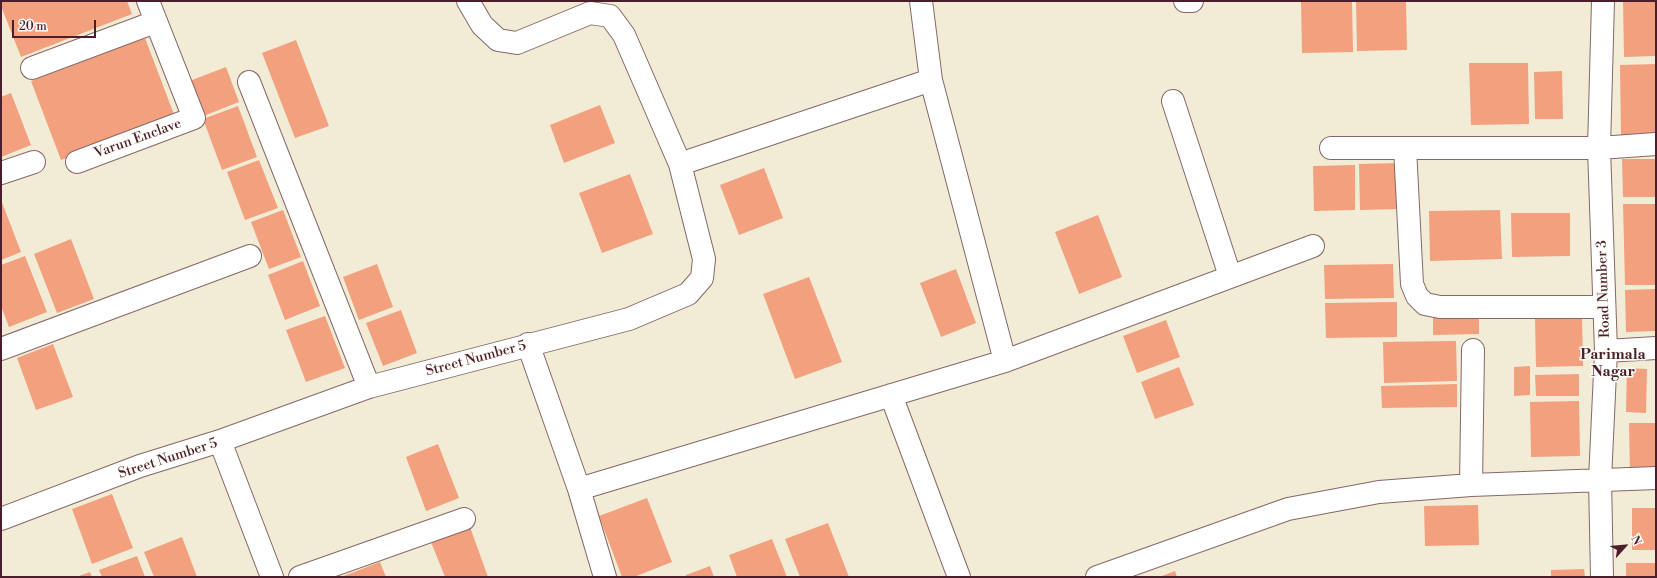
<!DOCTYPE html>
<style>
body{margin:0}
#map{position:relative;width:1657px;height:578px;overflow:hidden;background:#f2ecd6;font-family:"Libre Bodoni",serif}
canvas{display:block}
.frame{position:absolute;inset:0;border:2px solid #4a1f2b;pointer-events:none}
.north{position:absolute;left:1605px;top:526px;width:40px;height:40px;-webkit-text-stroke:3px #fdfcf7;paint-order:stroke;rotate:63deg;font-size:11px;font-weight:700;line-height:16px;text-align:center;color:#4a1f2b}
.north::after{content:'';display:block;margin:auto;width:14px;height:18px;background:#4a1f2b;clip-path:polygon(50% 0,100% 100%,50% 72%,0 100%)}
.scale{position:absolute;left:12px;top:20px;width:84px;height:18px;box-sizing:border-box;border:2px solid #4a1f2b;border-top:0;padding-left:5px;font-size:12px;line-height:14px;white-space:nowrap;color:#4a1f2b;-webkit-text-stroke:3px #fdfcf7;paint-order:stroke}
</style>
<div id="map">
<canvas width="1657" height="578"></canvas>
<div class="frame"></div>
<div class="north">N</div>
<div class="scale">20 m</div>
</div>
<script>
const ctx = document.querySelector('canvas').getContext('2d');
ctx.lineJoin = 'round';
function fill(path, color) {
  ctx.fillStyle = color;
  ctx.fill(path, 'evenodd');
}
function shape(rows) {
  const path = new Path2D();
  for (const r of rows) {
    path.moveTo(r[0], r[1]);
    for (let i = 2; i < r.length; i += 2) path.lineTo(r[i], r[i + 1]);
  }
  return path;
}
function strokePath(path, color, width, dash) {
  ctx.strokeStyle = color;
  ctx.lineWidth = width;
  ctx.lineCap = dash ? 'butt' : 'round';
  ctx.setLineDash(dash || []);
  ctx.stroke(path);
}
function drawText(font, color, halo, rows, align = 'center') {
  ctx.font = font + ' "Libre Bodoni",serif';
  ctx.lineWidth = 3;
  ctx.setLineDash([]);
  ctx.textBaseline = 'middle';
  ctx.strokeStyle = halo;
  ctx.fillStyle = color;
  for (const [text, x, y, turn = 0] of rows) {
    ctx.save();
    ctx.translate(x, y);
    ctx.rotate((+turn || 0) * Math.PI / 180);
    ctx.textAlign = isNaN(turn) ? turn : align;
    if (halo) ctx.strokeText(text, 0, 0);
    ctx.fillText(text, 0, 0);
    ctx.restore();
  }
}
const building = shape([
 [1,1,127,1,132,14,21,57,1,6],
 [1301,1,1352,1,1353,52,1302,53],
 [1356,1,1406,1,1407,50,1357,51],
 [1623,1,1656,1,1656,56,1624,57],
 [145,38,175,117,61,160,31,81],
 [296,40,329,126,295,138,262,53],
 [1469,63,1528,63,1529,124,1471,125],
 [1656,64,1656,135,1621,135,1620,65],
 [226,67,239,102,201,117,187,82],
 [1562,71,1563,119,1535,119,1534,72],
 [11,93,31,145,1,157,1,97],
 [600,105,615,143,564,163,550,125],
 [238,106,257,157,222,170,203,119],
 [1622,159,1656,159,1656,197,1623,197],
 [259,160,278,208,245,220,227,172],
 [1400,163,1401,209,1360,210,1359,164],
 [1355,165,1355,210,1314,211,1313,166],
 [764,168,783,218,739,235,720,185],
 [630,174,653,234,602,253,579,193],
 [1,200,21,252,1,260],
 [1623,204,1656,204,1656,285,1625,285],
 [283,210,301,257,269,269,251,222],
 [1500,210,1502,259,1430,261,1429,211],
 [1511,213,1570,213,1570,256,1512,257],
 [1098,215,1122,277,1079,294,1055,232],
 [71,239,94,299,57,313,34,254],
 [25,256,47,312,9,327,1,306,1,265],
 [303,261,320,306,285,320,268,275],
 [377,264,393,307,359,320,343,277],
 [1393,264,1394,298,1325,299,1324,265],
 [956,269,976,323,941,337,920,283],
 [809,277,842,362,795,379,763,294],
 [1656,289,1656,331,1626,332,1625,290],
 [1397,302,1397,337,1326,338,1325,303],
 [401,310,417,353,383,366,366,323],
 [1479,315,1479,334,1433,335,1433,316],
 [325,316,345,368,306,382,286,330],
 [1582,318,1583,366,1536,367,1535,319],
 [1166,320,1180,357,1137,373,1123,336],
 [1456,341,1457,381,1384,383,1383,342],
 [53,344,73,397,36,410,17,358],
 [1530,366,1530,395,1514,396,1514,367],
 [1179,367,1194,405,1155,419,1141,382],
 [1627,368,1647,369,1646,413,1626,412],
 [1579,374,1579,396,1536,396,1535,375],
 [1457,384,1457,407,1382,408,1381,386],
 [1579,401,1580,456,1531,457,1530,402],
 [1629,423,1656,423,1656,474,1630,474],
 [438,444,459,498,426,511,406,457],
 [112,494,133,548,92,564,72,509],
 [647,498,672,562,634,577,622,577,599,516],
 [1478,505,1479,545,1425,546,1424,506],
 [1632,508,1656,508,1656,550,1632,550],
 [828,523,849,577,800,577,785,539],
 [470,527,488,577,445,577,431,542],
 [182,537,197,577,154,577,144,552],
 [772,539,787,577,737,577,729,555],
 [137,556,145,577,102,577,99,570],
 [380,562,386,577,341,577],
 [1626,563,1656,563,1656,577,1626,577],
 [710,566,714,577,686,577,686,575],
 [1584,569,1585,577,1551,577,1551,570],
 [1175,571,1177,577,1159,577],
 [90,572,92,577,76,577]
]);
const minor = shape([
 [921,1,931,80,1005,361],
 [1185,1,1192,1],
 [32,68,155,22],
 [249,82,369,387],
 [1173,101,1230,276],
 [1331,148,1599,148,1656,144],
 [1405,148,1412,284,1417,296,1425,304,1440,307,1604,307],
 [77,162,194,118,148,1],
 [680,164,931,80],
 [1,173,34,162],
 [528,344,579,489,605,577],
 [1,349,250,256],
 [1606,351,1656,348],
 [891,395,959,577],
 [220,441,272,577],
 [1471,485,1473,350],
 [579,489,1005,361,1313,246],
 [1,519,140,466,220,441,369,387,629,319,688,294,702,278,704,259,680,164,624,35,610,16,590,13,517,43,498,40,482,25,468,1],
 [300,577,464,519],
 [1097,577,1288,509,1379,492,1471,485,1656,478],
 [1602,577,1600,480,1606,351,1599,148,1603,1]
]);
const streetNames = [
 ["Varun Enclave",138,139,-20],
 ["Road Number 3",1604,289,-92],
 ["Street Number 5",476,359,-15],
 ["Street Number 5",168,459,-18]
];
const neighbourhoodNames = [
 ["Parimala",1613,355],
 ["Nagar",1613,372]
];
fill(building, '#f3a07f');
strokePath(minor, '#856767', 24);
strokePath(minor, '#fff', 22);
drawText('14px', '#4a1f2b', '#fdfcf7', streetNames);
drawText('bold 15px', '#4a1f2b', '#fdfcf7', neighbourhoodNames);
</script>
